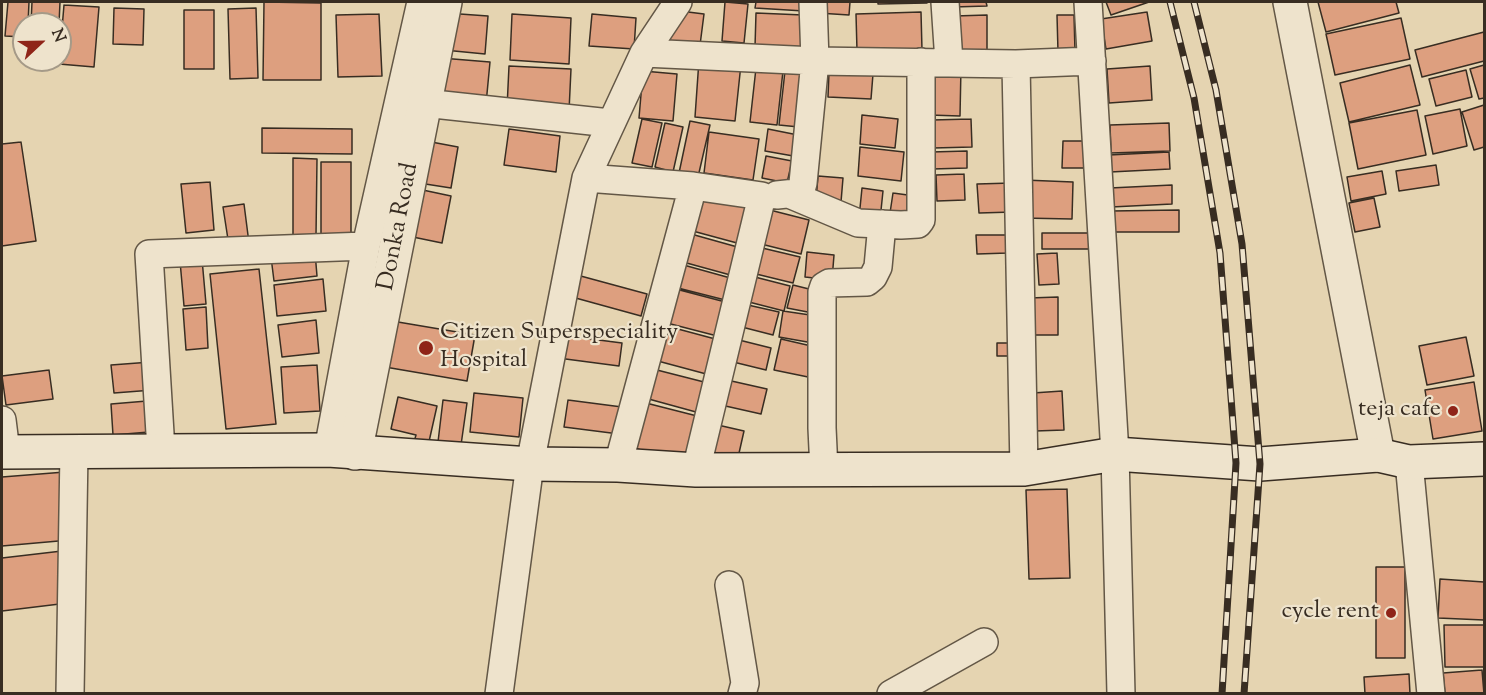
<!DOCTYPE html>
<style>
body{margin:0}
#map{position:relative;width:1486px;height:695px;overflow:hidden;background:#e5d4b1;font-family:"Sorts Mill Goudy",serif}
canvas{display:block}
.frame{position:absolute;inset:0;border:3px solid #382d22;pointer-events:none}
.north{position:absolute;left:12px;top:12px;width:60px;height:60px;box-sizing:border-box;background:#eee3cc;border:2px solid #a59a88;border-radius:50%;rotate:68deg;font-size:16px;font-weight:700;line-height:24px;text-align:center;color:#382d22}
.north::after{content:'';display:block;margin:auto;width:21px;height:27px;background:#8f2418;clip-path:polygon(50% 0,100% 100%,50% 72%,0 100%)}
</style>
<div id="map">
<canvas width="1486" height="695"></canvas>
<div class="frame"></div>
<div class="north">N</div>
</div>
<script>
const ctx = document.querySelector('canvas').getContext('2d');
ctx.lineJoin = 'round';
function fill(path, color) {
  ctx.fillStyle = color;
  ctx.fill(path, 'evenodd');
}
function shape(rows) {
  const path = new Path2D();
  for (const r of rows) {
    path.moveTo(r[0], r[1]);
    for (let i = 2; i < r.length; i += 2) path.lineTo(r[i], r[i + 1]);
  }
  return path;
}
function strokePath(path, color, width, dash) {
  ctx.strokeStyle = color;
  ctx.lineWidth = width;
  ctx.lineCap = dash ? 'butt' : 'round';
  ctx.setLineDash(dash || []);
  ctx.stroke(path);
}
function drawText(font, color, halo, rows, align = 'center') {
  ctx.font = font + ' "Sorts Mill Goudy",serif';
  ctx.lineWidth = 4.5;
  ctx.setLineDash([]);
  ctx.textBaseline = 'middle';
  ctx.strokeStyle = halo;
  ctx.fillStyle = color;
  for (const [text, x, y, turn = 0] of rows) {
    ctx.save();
    ctx.translate(x, y);
    ctx.rotate((+turn || 0) * Math.PI / 180);
    ctx.textAlign = isNaN(turn) ? turn : align;
    if (halo) ctx.strokeText(text, 0, 0);
    ctx.fillText(text, 0, 0);
    ctx.restore();
  }
}
const building = shape([
 [8,2,29,2,28,24,24,24,24,37,5,36,8,2],
 [32,2,60,2,59,24,31,24,32,2],
 [264,2,321,3,321,80,263,80,264,2],
 [725,2,748,4,744,43,722,41,725,2],
 [756,2,805,2,804,11,755,8,756,2],
 [818,2,850,2,849,15,818,13,818,2],
 [878,2,927,2,927,3,878,4,878,2],
 [953,2,986,2,987,6,953,7,953,2],
 [1106,2,1149,2,1111,15,1106,2],
 [1318,2,1396,2,1399,13,1326,32,1318,2],
 [64,5,99,7,94,67,59,64,64,5],
 [114,8,144,9,143,45,113,44,114,8],
 [256,8,258,78,230,79,228,9,256,8],
 [184,10,214,10,214,69,184,69,184,10],
 [680,11,704,14,699,53,665,49,680,11],
 [921,12,922,50,857,51,856,14,921,12],
 [1147,12,1152,41,1106,49,1101,19,1147,12],
 [446,13,488,16,485,54,444,50,446,13],
 [756,13,803,15,801,49,755,47,756,13],
 [379,14,382,76,338,77,336,15,379,14],
 [512,14,571,18,569,64,510,60,512,14],
 [592,14,636,18,634,49,589,46,592,14],
 [987,15,987,52,956,53,955,16,987,15],
 [1057,15,1074,15,1075,52,1058,52,1057,15],
 [1401,18,1410,59,1335,75,1326,34,1401,18],
 [1484,32,1484,61,1422,77,1415,50,1484,32],
 [441,58,490,62,486,104,437,100,441,58],
 [699,60,741,64,735,121,695,117,699,60],
 [1410,65,1420,105,1349,122,1340,83,1410,65],
 [1484,65,1484,98,1479,99,1470,69,1484,65],
 [509,66,571,69,569,111,507,108,509,66],
 [1150,66,1152,100,1109,103,1107,69,1150,66],
 [930,67,961,67,960,116,929,115,930,67],
 [756,68,783,71,777,125,750,122,756,68],
 [1466,70,1472,97,1436,106,1429,79,1466,70],
 [643,71,677,74,673,121,639,118,643,71],
 [785,71,804,73,799,127,779,125,785,71],
 [829,72,873,74,871,99,828,97,829,72],
 [1484,105,1484,147,1474,150,1462,112,1484,105],
 [1460,109,1467,146,1433,154,1425,116,1460,109],
 [1417,110,1426,155,1358,169,1349,123,1417,110],
 [862,115,898,119,895,148,860,144,862,115],
 [642,119,662,123,652,167,632,163,642,119],
 [971,119,972,147,933,148,932,120,971,119],
 [690,121,710,125,698,177,679,173,690,121],
 [665,123,683,127,673,172,655,167,665,123],
 [1169,123,1170,151,1111,153,1110,125,1169,123],
 [262,128,352,129,352,154,262,153,262,128],
 [509,129,560,136,556,172,504,165,509,129],
 [768,129,803,136,799,157,765,151,768,129],
 [709,132,759,139,753,180,704,173,709,132],
 [426,141,458,147,451,188,419,183,426,141],
 [1063,141,1085,141,1085,168,1062,168,1063,141],
 [21,142,36,241,2,246,2,144,21,142],
 [860,147,904,152,901,181,858,176,860,147],
 [967,151,967,168,932,169,931,152,967,151],
 [1169,152,1170,169,1110,172,1109,155,1169,152],
 [766,156,792,161,787,183,762,178,766,156],
 [293,158,317,159,316,236,293,236,293,158],
 [321,162,351,162,351,239,321,239,321,162],
 [1436,165,1439,185,1399,191,1396,171,1436,165],
 [1382,171,1386,194,1351,201,1347,177,1382,171],
 [964,174,965,200,937,201,936,175,964,174],
 [818,176,843,178,841,202,816,200,818,176],
 [1024,180,1073,182,1072,219,1022,218,1024,180],
 [210,182,214,230,186,233,181,184,210,182],
 [1012,183,1013,212,979,213,977,184,1012,183],
 [1172,185,1172,204,1111,207,1110,188,1172,185],
 [862,188,883,191,880,220,859,218,862,188],
 [418,189,451,196,442,243,408,236,418,189],
 [699,190,747,203,737,243,689,230,699,190],
 [893,193,915,196,912,216,890,213,893,193],
 [1374,198,1380,227,1355,232,1349,203,1374,198],
 [244,204,249,243,229,246,223,207,244,204],
 [762,208,809,220,801,254,753,242,762,208],
 [1179,210,1179,232,1111,232,1111,211,1179,210],
 [1042,233,1091,233,1091,249,1042,249,1042,233],
 [691,234,741,248,734,276,683,262,691,234],
 [976,235,1007,235,1008,253,977,254,976,235],
 [758,247,800,257,793,283,752,273,758,247],
 [315,252,317,276,274,281,271,257,315,252],
 [807,252,834,255,832,280,805,277,807,252],
 [1057,253,1059,284,1039,285,1037,254,1057,253],
 [202,259,206,304,184,306,180,261,202,259],
 [680,264,734,279,729,301,674,287,680,264],
 [259,269,276,424,226,429,210,274,259,269],
 [577,275,647,294,641,316,572,297,577,275],
 [751,276,790,286,784,311,745,301,751,276],
 [323,279,326,311,277,316,274,285,323,279],
 [793,285,821,292,818,314,787,308,793,285],
 [672,288,733,304,725,338,663,322,672,288],
 [1058,297,1058,335,1029,335,1029,298,1058,297],
 [739,303,779,312,773,335,734,325,739,303],
 [206,307,208,348,186,350,183,309,206,307],
 [783,311,817,316,813,343,779,337,783,311],
 [316,320,319,353,282,357,278,325,316,320],
 [392,321,475,335,467,381,385,367,392,321],
 [663,325,719,340,710,375,654,360,663,325],
 [560,335,622,343,619,366,558,358,560,335],
 [1466,337,1474,376,1427,385,1419,346,1466,337],
 [731,338,771,348,766,370,725,360,731,338],
 [781,339,820,348,813,378,774,370,781,339],
 [997,343,1015,343,1014,356,997,356,997,343],
 [151,362,153,390,114,393,111,365,151,362],
 [317,365,320,411,284,413,281,367,317,365],
 [653,369,704,382,696,412,645,398,653,369],
 [49,370,53,399,6,405,2,376,49,370],
 [727,380,767,389,761,414,721,405,727,380],
 [1474,382,1482,431,1433,439,1425,390,1474,382],
 [1062,391,1064,430,1035,431,1033,393,1062,391],
 [474,393,523,398,519,437,470,432,474,393],
 [398,397,437,406,428,446,414,442,416,435,391,429,398,397],
 [443,400,467,403,461,445,438,442,443,400],
 [568,400,622,407,619,434,564,427,568,400],
 [147,401,149,432,113,435,111,404,147,401],
 [646,403,701,417,689,463,634,448,646,403],
 [709,423,744,431,737,462,702,454,709,423],
 [65,472,70,540,2,546,2,477,65,472],
 [1067,489,1070,578,1029,579,1026,490,1067,489],
 [62,551,68,603,2,611,2,558,62,551],
 [1376,567,1405,567,1405,658,1376,658,1376,567],
 [1440,579,1484,582,1484,620,1438,618,1440,579],
 [1444,625,1484,625,1484,667,1445,667,1444,625],
 [1482,670,1484,694,1445,694,1443,673,1482,670],
 [1409,674,1410,694,1365,694,1364,677,1409,674]
]);
const minor = shape([
 [945,2,949,62],
 [1088,2,1115,454,1121,694],
 [644,53,815,61,1016,64],
 [424,103,610,123],
 [586,178,693,186,762,196,696,470],
 [789,194,858,223,901,225,918,224,921,220,921,62],
 [777,195,796,193,801,190,803,183,815,61,813,2],
 [2,420,6,452],
 [161,450,149,254,366,246],
 [328,450,366,246,421,2],
 [1409,462,1431,694],
 [618,465,693,186],
 [1024,469,1016,64,1092,61],
 [824,470,822,428,822,292,824,286,829,283,867,282,873,277,878,267,882,224],
 [729,585,745,683,742,694],
 [70,694,74,451],
 [499,694,530,464,586,178,644,53,678,2],
 [891,694,984,642]
]);
const tertiary = shape([
 [1290,2,1378,455],
 [355,453,445,2]
]);
const secondary = shape([
 [2,452,328,450,530,464,618,465,696,470,1024,469,1115,454,1260,464,1378,455,1409,462,1484,459]
]);
const rail = shape([
 [1170,2,1194,98,1220,253,1236,463,1222,694],
 [1194,2,1216,90,1242,244,1260,464,1244,694]
]);
const markers = [
 [426,348,8,"#8f2418"],
 [1453,411,6,"#8f2418"],
 [1391,613,6,"#8f2418"]
];
const streetNames = [
 ["Donka Road",400,227,-79]
];
const poiNames = [
 ["Citizen Superspeciality",440,334,"left"],
 ["Hospital",440,362,"left"],
 ["teja cafe",1441,411],
 ["cycle rent",1379,613]
];
fill(building, '#dd9f7f');
strokePath(building, '#382d22', 1.5);
strokePath(minor, '#635746', 30);
strokePath(tertiary, '#635746', 36);
strokePath(secondary, '#382d22', 36);
strokePath(minor, '#eee3cc', 27);
strokePath(tertiary, '#eee3cc', 33);
strokePath(secondary, '#eee3cc', 33);
strokePath(rail, '#382d22', 7);
strokePath(rail, '#eee3cc', 4.5, [14]);
for (const [x, y, r, color] of markers) {
  const dot = new Path2D();
  dot.arc(x, y, r, 0, 2 * Math.PI);
  ctx.fillStyle = color;
  ctx.fill(dot);
  strokePath(dot, '#eee3cc', 2);
}
drawText('24px', '#382d22', '#eee3cc', streetNames);
drawText('24px', '#382d22', '#eee3cc', poiNames, 'right');
</script>
